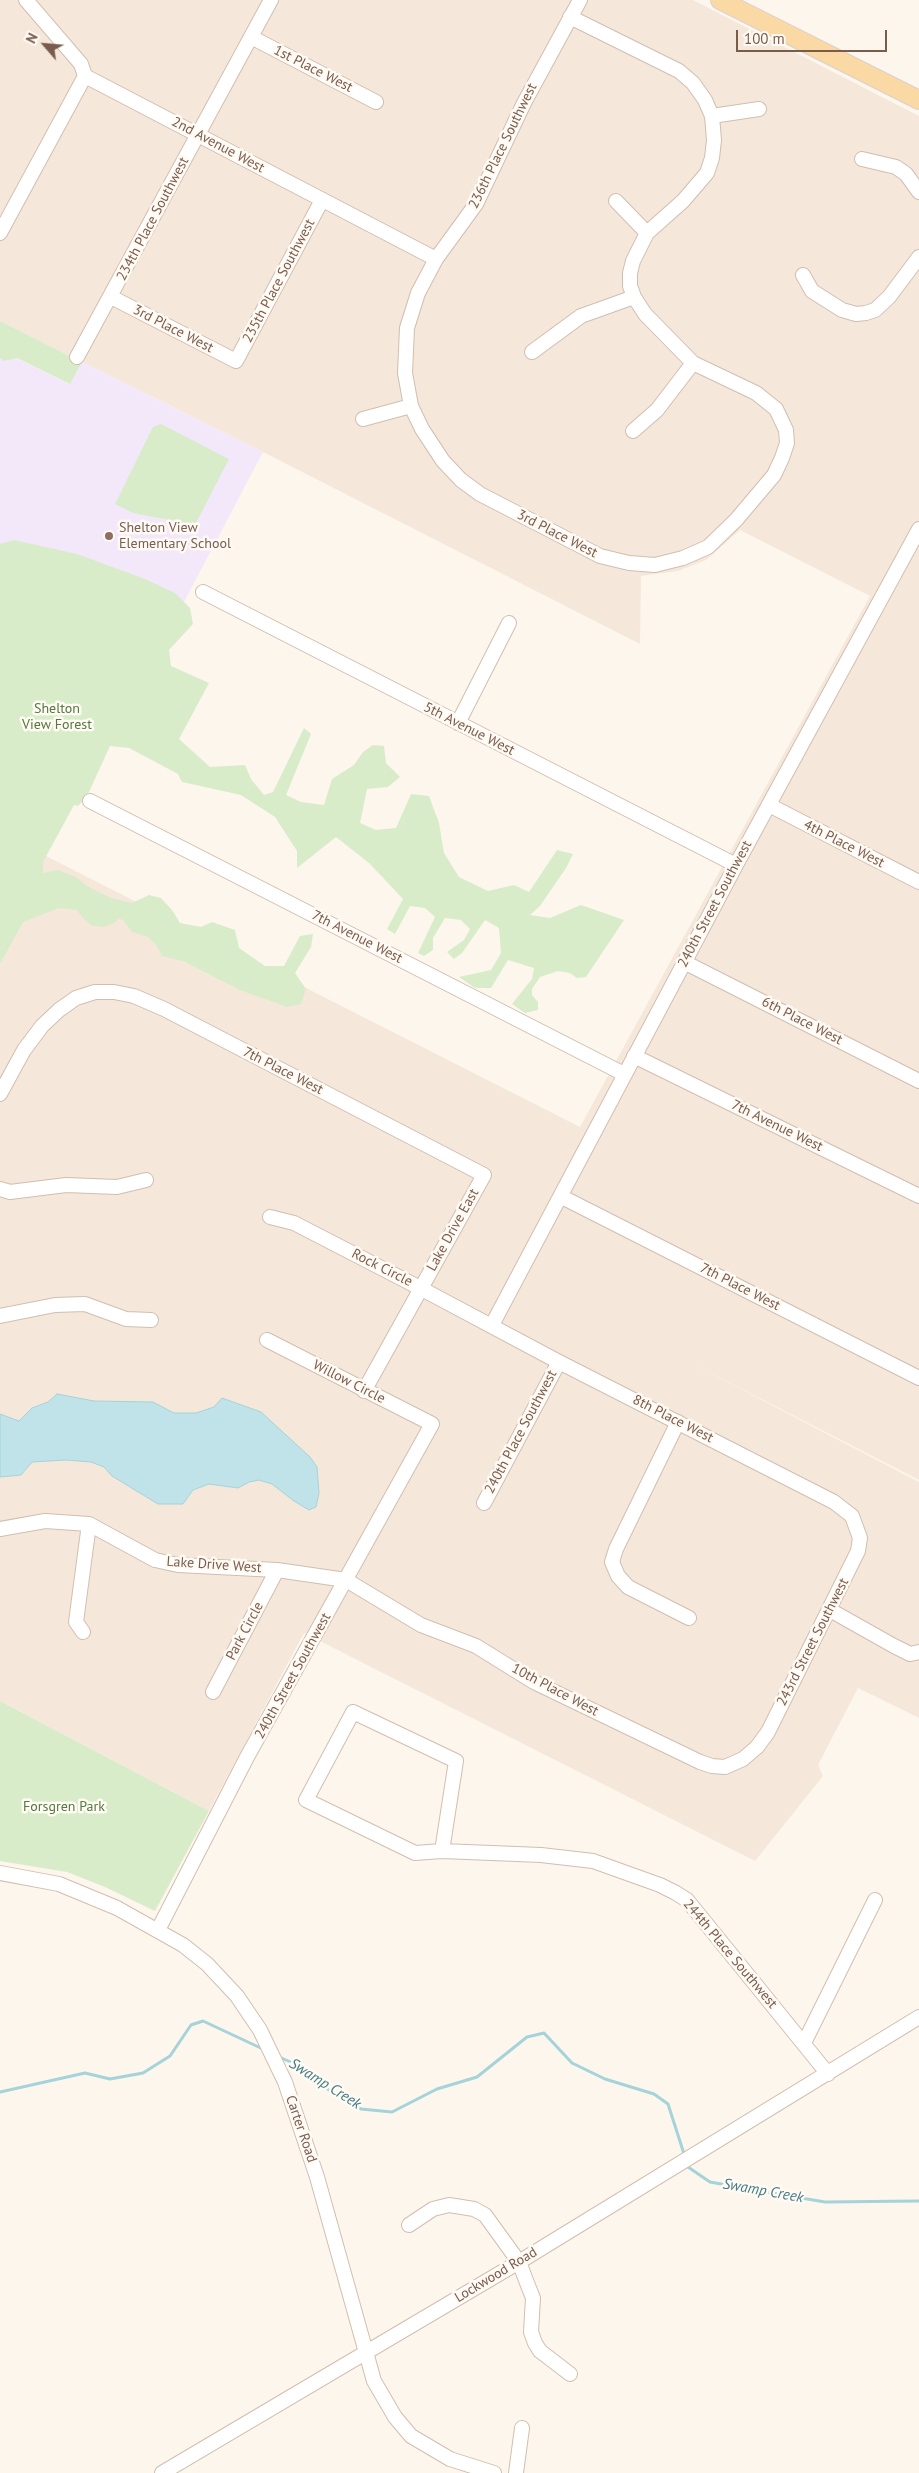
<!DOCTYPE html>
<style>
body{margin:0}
#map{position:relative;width:919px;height:2473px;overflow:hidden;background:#fdf6ec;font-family:"PT Sans",sans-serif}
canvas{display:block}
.north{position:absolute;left:20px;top:20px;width:50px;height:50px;-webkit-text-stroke:4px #fffaf3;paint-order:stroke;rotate:297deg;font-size:14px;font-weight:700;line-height:20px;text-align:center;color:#7a5c4d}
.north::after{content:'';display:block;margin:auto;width:18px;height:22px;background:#7a5c4d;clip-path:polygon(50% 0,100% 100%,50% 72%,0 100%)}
.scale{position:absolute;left:736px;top:30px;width:151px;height:22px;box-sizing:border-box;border:2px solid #7a5c4d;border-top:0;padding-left:6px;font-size:15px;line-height:18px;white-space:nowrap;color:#7a5c4d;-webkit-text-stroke:4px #fffaf3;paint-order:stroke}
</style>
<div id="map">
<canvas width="919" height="2473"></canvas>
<div class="north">N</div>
<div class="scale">100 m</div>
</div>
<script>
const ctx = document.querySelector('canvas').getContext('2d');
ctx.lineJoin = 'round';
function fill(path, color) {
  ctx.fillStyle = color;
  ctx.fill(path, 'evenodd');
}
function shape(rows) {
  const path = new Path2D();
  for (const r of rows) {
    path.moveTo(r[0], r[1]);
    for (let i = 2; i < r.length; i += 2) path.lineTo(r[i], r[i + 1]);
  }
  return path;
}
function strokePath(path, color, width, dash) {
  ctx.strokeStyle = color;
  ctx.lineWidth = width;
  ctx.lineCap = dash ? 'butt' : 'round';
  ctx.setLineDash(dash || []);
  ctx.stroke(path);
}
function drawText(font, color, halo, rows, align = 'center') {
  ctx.font = font + ' "PT Sans",sans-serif';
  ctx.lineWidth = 5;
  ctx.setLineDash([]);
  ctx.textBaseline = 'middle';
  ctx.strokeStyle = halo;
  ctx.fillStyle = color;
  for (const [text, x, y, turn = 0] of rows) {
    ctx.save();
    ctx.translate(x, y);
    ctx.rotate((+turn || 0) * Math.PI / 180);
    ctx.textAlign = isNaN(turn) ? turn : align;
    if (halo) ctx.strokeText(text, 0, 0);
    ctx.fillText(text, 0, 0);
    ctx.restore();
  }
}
const residential = shape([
 [0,0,693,0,919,116,919,1480,689,1362,919,1482,919,1718,858,1688,818,1765,823,1776,755,1861,304,1633,209,1811,0,1701,0,942,46,856,580,1127,870,596,740,530,706,560,678,571,641,576,640,644,263,452,0,321]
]);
const education = shape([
 [0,350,69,384,82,362,263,452,136,693,0,621]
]);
const green = shape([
 [0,321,82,362,70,384,17,358,4,361,0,358],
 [161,424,229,459,195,525,133,513,115,504,153,427],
 [14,540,77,554,145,579,175,593,190,608,193,624,169,650,171,666,209,683,179,739,210,767,245,765,251,779,264,795,273,792,304,728,311,734,286,795,301,802,324,805,332,779,354,765,363,752,373,745,384,746,386,763,400,777,388,787,367,789,360,823,376,830,396,828,411,794,429,796,439,823,444,853,459,877,488,891,514,885,529,892,557,850,573,854,566,868,540,906,530,915,550,918,581,905,624,920,586,977,577,978,570,973,558,971,540,977,532,989,532,995,538,1002,538,1010,525,1013,512,1004,532,979,534,968,508,960,491,988,475,988,459,977,491,970,501,953,499,928,485,920,462,953,454,959,447,952,464,940,470,929,461,920,445,918,433,938,433,950,424,956,418,953,435,917,425,908,410,906,395,934,387,929,403,899,369,863,336,837,297,868,297,851,275,817,241,795,182,782,178,774,129,748,110,746,88,794,78,806,74,805,43,862,43,873,58,870,76,877,87,886,111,898,132,903,149,895,161,898,172,910,180,923,201,927,212,922,235,930,239,948,265,966,284,966,300,936,313,934,311,947,295,973,306,989,301,1004,287,1007,240,990,183,961,162,956,157,946,148,937,132,932,123,920,118,918,116,922,105,927,92,926,83,918,77,910,59,908,23,922,0,964,0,544],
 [0,1701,209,1811,155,1911,105,1887,67,1872,0,1861]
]);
const water = shape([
 [57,1394,94,1401,153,1402,174,1413,196,1413,214,1407,222,1398,261,1412,310,1457,317,1467,319,1493,316,1507,309,1510,294,1501,272,1484,259,1480,249,1482,238,1488,209,1484,193,1490,183,1504,158,1504,112,1476,104,1467,91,1462,66,1460,32,1462,21,1475,0,1477,0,1414,19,1421,32,1408,48,1402,57,1394]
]);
const stream = shape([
 [277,2056,297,2065,329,2090,361,2109,392,2112,437,2089,477,2077,527,2037,544,2033,572,2063,605,2079,654,2094,668,2104,685,2157],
 [0,2092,85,2073,110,2079,143,2073,170,2056,191,2025,203,2021,265,2050],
 [687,2163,688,2167,710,2182,754,2190,825,2202,919,2201]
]);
const minor = shape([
 [26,0,81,64,85,76,436,259],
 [580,0,524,103,476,204,436,259,418,293,407,328,405,373,411,406,422,429,443,461,461,480,480,494,600,556,629,563,655,565,683,558,708,547,736,520,774,475,782,458,787,443,786,430,776,409,756,393,693,363,645,314,634,297,630,286,630,273,633,261,647,233,683,201,707,173,712,158,714,140,712,116,759,109],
 [570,17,679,71,693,83,705,100,712,116],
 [251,37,376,102],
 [862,159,896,167,906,174,919,192],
 [616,201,647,233],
 [0,233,85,76],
 [803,275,812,291,842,310,856,314,866,313,875,310,889,297,919,257],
 [111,297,236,361,322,200],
 [532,352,581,316,634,297],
 [77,357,271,0],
 [363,419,411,406],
 [633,431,657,410,693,363],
 [203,592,736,865],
 [458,723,509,623],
 [90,801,624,1074],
 [769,805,919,882],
 [684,962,919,1081],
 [634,1056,919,1196],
 [0,1094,24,1050,42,1026,59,1010,76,998,95,992,114,992,134,996,164,1009,484,1175,364,1391],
 [0,1189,10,1192,66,1185,117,1187,146,1180],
 [562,1197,919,1378],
 [0,1316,55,1305,85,1304,126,1319,151,1320],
 [492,1325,736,865,919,529],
 [678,1422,616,1549,612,1562,618,1576,628,1587,689,1618],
 [484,1503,559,1362],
 [0,1529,45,1521,89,1524,155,1560,178,1565,277,1570,346,1580,421,1625,476,1646,534,1682,700,1762,712,1766,725,1767,743,1759,757,1747,768,1732,858,1551,860,1538,852,1516,834,1502,559,1362,420,1288,294,1223,270,1217],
 [830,1610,894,1646,910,1654,919,1652],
 [83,1632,76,1622,89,1524],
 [213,1692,277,1570],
 [353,1712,456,1761,442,1851,415,1853,306,1800,353,1712],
 [442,1851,541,1855,593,1861,660,1885,676,1893,687,1900,828,2074],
 [0,1873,59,1884,117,1908,183,1945,207,1964,237,1996,260,2030,285,2082,317,2177,374,2381,395,2417,411,2436,450,2459,494,2473],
 [158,1930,247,1757,432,1424,267,1340],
 [804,2043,875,1900],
 [409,2225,433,2209,449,2205,474,2209,485,2215,519,2262,529,2288,533,2298,531,2332,535,2343,540,2351,570,2374],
 [162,2473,519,2262,919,2017],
 [516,2473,522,2428]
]);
const major = shape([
 [720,0,919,100]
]);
const markers = [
 [109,536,5,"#8d6e63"]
];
const streetNames = [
 ["1st Place West",313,69,27],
 ["2nd Avenue West",218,145,28],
 ["236th Place Southwest",503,146,-64],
 ["234th Place Southwest",153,219,-62],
 ["235th Place Southwest",279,281,-62],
 ["3rd Place West",173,329,27],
 ["3rd Place West",557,534,27],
 ["5th Avenue West",469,729,27],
 ["4th Place West",844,844,27],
 ["240th Street Southwest",715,904,-62],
 ["7th Avenue West",357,937,27],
 ["6th Place West",802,1021,27],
 ["7th Place West",283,1071,27],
 ["7th Avenue West",777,1126,26],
 ["Lake Drive East",453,1230,-61],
 ["Rock Circle",382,1268,27],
 ["7th Place West",740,1287,27],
 ["Willow Circle",349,1382,27],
 ["8th Place West",673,1419,27],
 ["240th Place Southwest",521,1432,-62],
 ["Lake Drive West",214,1565,4],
 ["Park Circle",245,1631,-62],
 ["243rd Street Southwest",813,1642,-63],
 ["240th Street Southwest",293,1676,-61],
 ["10th Place West",555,1690,28],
 ["244th Place Southwest",730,1954,50],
 ["Carter Road",301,2129,71],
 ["Lockwood Road",496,2275,-31]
];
const educationNames = [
 ["Shelton View",119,528],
 ["Elementary School",119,544]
];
const parkNames = [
 ["Shelton",57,709],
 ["View Forest",57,725],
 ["Forsgren Park",64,1807]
];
const waterNames = [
 ["Swamp Creek",325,2084,32],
 ["Swamp Creek",763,2191,10]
];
fill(residential, '#f5e8da');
fill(education, '#f3e8fa');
fill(green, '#d8ecc9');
fill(water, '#bfe3e8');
strokePath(water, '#a5d3da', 1);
strokePath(stream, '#a5d3da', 3);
strokePath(minor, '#d1beb0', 16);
strokePath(major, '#dad1cd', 20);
strokePath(minor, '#fff', 14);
strokePath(major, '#fbd9a5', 18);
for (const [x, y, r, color] of markers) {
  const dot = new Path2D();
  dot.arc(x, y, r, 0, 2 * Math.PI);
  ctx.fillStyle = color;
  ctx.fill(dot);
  strokePath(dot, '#fffaf3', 2);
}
drawText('14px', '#7a5c4d', '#fffaf3', streetNames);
drawText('14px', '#785e54', '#fffaf3', educationNames, 'left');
drawText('14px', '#537a41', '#fffaf3', parkNames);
drawText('italic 15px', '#437c86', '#fffaf3', waterNames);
</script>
